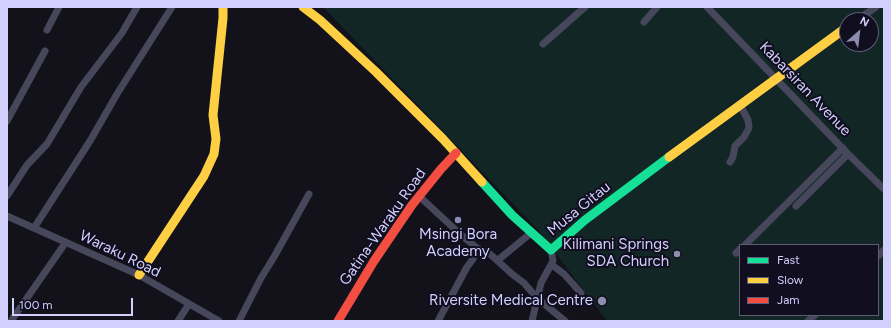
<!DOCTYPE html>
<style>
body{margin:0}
#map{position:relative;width:891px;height:328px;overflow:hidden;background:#13121b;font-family:Figtree,sans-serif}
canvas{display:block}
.frame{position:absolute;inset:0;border:8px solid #d2cffc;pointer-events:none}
.legend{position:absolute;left:739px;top:244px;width:140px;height:72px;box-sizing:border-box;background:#100e1f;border:1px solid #5e5b77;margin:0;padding:5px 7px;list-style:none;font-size:12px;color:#d2cffc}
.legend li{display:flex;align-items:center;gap:8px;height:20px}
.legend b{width:20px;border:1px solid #5e5b77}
.north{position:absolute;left:839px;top:12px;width:40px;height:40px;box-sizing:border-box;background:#100e1f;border:1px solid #5e5b77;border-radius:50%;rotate:28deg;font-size:11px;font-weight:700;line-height:16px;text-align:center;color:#d2cffc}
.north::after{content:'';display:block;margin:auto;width:14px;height:18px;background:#8f8dad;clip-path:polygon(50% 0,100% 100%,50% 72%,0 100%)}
.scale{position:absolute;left:12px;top:298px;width:121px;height:18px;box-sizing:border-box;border:2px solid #d2cffc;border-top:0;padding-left:5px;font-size:12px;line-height:14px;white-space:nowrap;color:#d2cffc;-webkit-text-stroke:3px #100e1f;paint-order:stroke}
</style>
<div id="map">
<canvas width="891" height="328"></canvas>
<div class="frame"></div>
<ul class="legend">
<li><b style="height:5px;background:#16e098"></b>Fast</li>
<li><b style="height:5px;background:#ffcf43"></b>Slow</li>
<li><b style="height:5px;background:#f24e42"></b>Jam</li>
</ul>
<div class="north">N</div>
<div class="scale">100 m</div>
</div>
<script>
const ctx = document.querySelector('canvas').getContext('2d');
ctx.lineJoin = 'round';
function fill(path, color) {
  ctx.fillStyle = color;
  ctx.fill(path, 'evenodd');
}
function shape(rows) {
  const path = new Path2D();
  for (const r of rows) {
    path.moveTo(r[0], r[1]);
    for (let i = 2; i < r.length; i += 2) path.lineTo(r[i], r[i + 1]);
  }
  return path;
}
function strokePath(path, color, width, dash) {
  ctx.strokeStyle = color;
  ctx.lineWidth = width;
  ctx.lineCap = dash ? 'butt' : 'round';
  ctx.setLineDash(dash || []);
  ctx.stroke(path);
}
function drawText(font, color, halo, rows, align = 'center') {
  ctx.font = font + ' Figtree,sans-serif';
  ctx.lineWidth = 4;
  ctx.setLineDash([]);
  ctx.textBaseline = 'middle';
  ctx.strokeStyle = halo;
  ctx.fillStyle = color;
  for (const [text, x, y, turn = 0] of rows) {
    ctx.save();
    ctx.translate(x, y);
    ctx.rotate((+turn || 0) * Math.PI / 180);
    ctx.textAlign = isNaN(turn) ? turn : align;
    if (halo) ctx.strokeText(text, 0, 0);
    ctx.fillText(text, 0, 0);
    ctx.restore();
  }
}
const green = shape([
 [323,7,884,7,884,321,607,321,537,229],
 [847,20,871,20,871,44,847,44],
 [740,245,878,245,878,315,740,315]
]);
const street = shape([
 [707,7,848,154,884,189],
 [857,20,876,7],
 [644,22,657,7],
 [47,30,59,7],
 [543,44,585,7],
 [7,121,45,51],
 [730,162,733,157,735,146,744,137,749,128,748,120,740,105],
 [7,196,27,165,47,144,81,87,122,33,137,7],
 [419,196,460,234,477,248,490,254,512,274,524,283,537,298,565,321],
 [796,206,848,154],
 [7,216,139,275,219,321],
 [34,228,90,141,117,94,172,7],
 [745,245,843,148],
 [736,253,740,249],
 [878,256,884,250],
 [498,260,531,233],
 [552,265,564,274,581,293],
 [11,321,66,242],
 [178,321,189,304],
 [239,321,261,278,274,257,309,194],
 [438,321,467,267,473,259,477,248],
 [532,321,541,283,553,261,551,250],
 [808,321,815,315]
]);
const fast = shape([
 [482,182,512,215,551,250,585,220,669,157]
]);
const slow = shape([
 [303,7,320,20,376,72,443,139,482,182],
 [669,157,847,27],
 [139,275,204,176,214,154,216,139,213,115,223,18,223,7]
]);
const jam = shape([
 [338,321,374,261,412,205,441,169,456,153]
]);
const markers = [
 [458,220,4,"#8f8dad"],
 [677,254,4,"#8f8dad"],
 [602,301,5,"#8f8dad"]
];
const streetNames = [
 ["Kabarsiran Avenue",805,89,46],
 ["Musa Gitau",579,209,-39],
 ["Gatina-Waraku Road",383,227,-55],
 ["Waraku Road",120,254,26]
];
const poiNames = [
 ["Msingi Bora",458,235,"center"],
 ["Academy",458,252,"center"],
 ["Kilimani Springs",669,245],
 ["SDA Church",669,262],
 ["Riversite Medical Centre",593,301]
];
fill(green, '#112625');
strokePath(street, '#47475c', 7);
strokePath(fast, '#16e098', 9);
strokePath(slow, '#ffcf43', 9);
strokePath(jam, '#f24e42', 9);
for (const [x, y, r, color] of markers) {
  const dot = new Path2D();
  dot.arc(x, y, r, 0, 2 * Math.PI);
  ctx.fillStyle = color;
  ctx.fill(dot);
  strokePath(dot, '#100e1f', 1.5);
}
drawText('15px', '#d2cffc', '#100e1f', streetNames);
drawText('15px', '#d2cffc', '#100e1f', poiNames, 'right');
</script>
